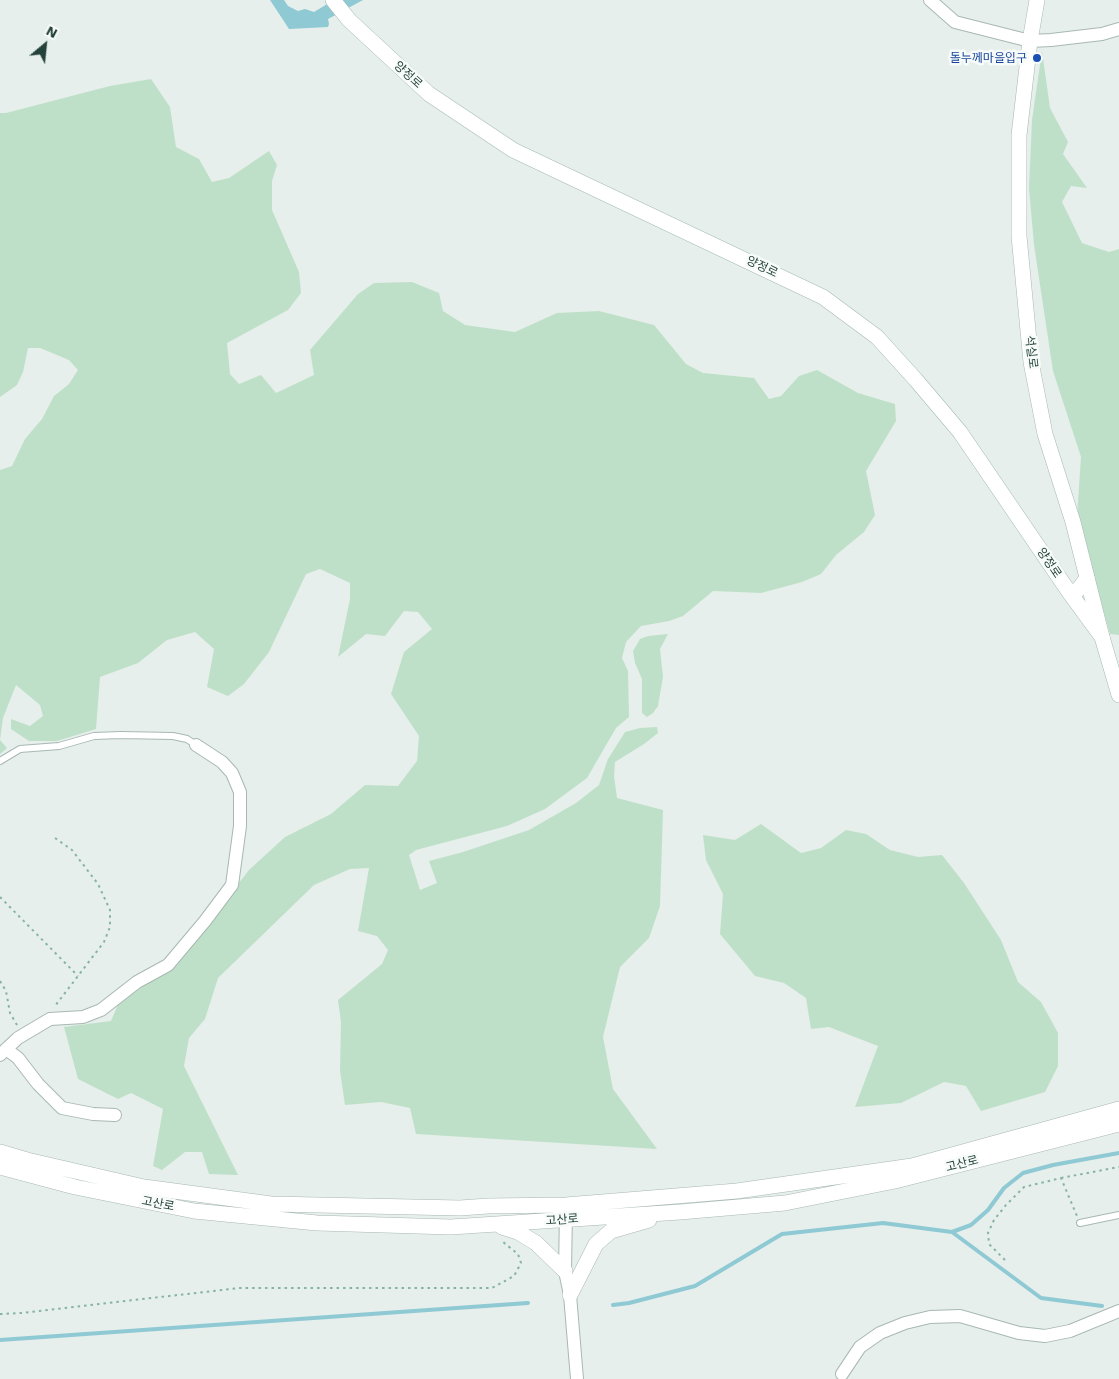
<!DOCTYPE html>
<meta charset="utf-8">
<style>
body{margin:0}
#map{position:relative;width:1119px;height:1379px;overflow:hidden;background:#e6efeb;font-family:"Work Sans",sans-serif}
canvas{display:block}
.north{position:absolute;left:20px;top:20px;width:50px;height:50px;-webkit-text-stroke:4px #f7fbf9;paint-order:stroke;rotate:28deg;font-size:14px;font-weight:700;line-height:20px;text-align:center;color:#24423a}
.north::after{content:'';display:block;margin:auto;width:18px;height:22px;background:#24423a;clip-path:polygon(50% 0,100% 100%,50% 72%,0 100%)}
</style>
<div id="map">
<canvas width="1119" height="1379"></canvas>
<div class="north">N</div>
</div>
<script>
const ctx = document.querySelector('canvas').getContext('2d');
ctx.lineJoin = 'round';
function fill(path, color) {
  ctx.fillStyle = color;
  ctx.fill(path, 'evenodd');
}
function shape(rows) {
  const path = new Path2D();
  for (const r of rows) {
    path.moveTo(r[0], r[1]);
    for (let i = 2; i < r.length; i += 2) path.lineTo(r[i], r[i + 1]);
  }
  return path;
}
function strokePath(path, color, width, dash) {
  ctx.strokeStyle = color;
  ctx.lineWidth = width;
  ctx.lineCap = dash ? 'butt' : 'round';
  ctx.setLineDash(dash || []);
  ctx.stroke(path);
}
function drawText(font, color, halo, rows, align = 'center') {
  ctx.font = font + ' "Work Sans","Noto Sans KR",sans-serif';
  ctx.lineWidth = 5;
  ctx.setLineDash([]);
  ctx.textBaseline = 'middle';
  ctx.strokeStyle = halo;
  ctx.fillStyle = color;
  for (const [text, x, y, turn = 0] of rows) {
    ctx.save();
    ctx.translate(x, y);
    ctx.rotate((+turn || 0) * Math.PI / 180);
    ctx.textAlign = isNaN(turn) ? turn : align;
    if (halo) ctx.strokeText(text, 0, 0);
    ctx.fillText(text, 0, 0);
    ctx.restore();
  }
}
const green = shape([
 [1042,51,1050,108,1068,142,1063,154,1087,188,1071,186,1062,202,1082,243,1109,252,1119,249,1119,635,1110,634,1077,517,1081,457,1053,371,1034,245,1029,188,1032,120],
 [151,79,170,107,176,147,199,159,212,182,229,178,269,151,277,165,272,181,272,210,299,272,301,293,288,310,227,343,230,374,239,384,261,375,276,393,314,375,310,350,358,294,374,283,412,282,439,293,443,311,465,325,515,332,557,313,599,311,654,325,686,364,703,373,754,378,769,399,781,396,799,376,817,370,858,393,895,404,896,421,866,471,875,515,864,532,836,555,821,574,802,582,761,593,713,591,683,616,669,621,641,626,626,642,622,658,628,671,629,717,616,728,587,778,545,809,507,826,416,850,409,855,420,890,437,883,429,861,463,852,529,830,576,803,599,785,608,759,625,732,640,728,657,727,658,733,644,744,615,762,614,776,617,798,663,810,660,906,649,938,620,967,603,1037,613,1089,657,1149,416,1134,410,1108,381,1102,345,1105,340,1071,341,1022,338,1000,382,964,388,950,377,936,358,931,369,868,350,869,314,885,218,978,205,1019,189,1038,184,1066,238,1175,209,1174,202,1152,185,1152,162,1170,153,1166,163,1109,131,1093,118,1099,78,1079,64,1027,111,1021,119,1002,172,968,249,870,285,837,331,814,365,785,398,786,417,761,419,736,391,694,404,652,432,629,418,612,404,611,385,636,366,634,338,657,350,599,350,583,320,569,306,574,269,652,244,684,228,696,207,687,214,649,195,632,167,640,138,663,100,677,96,729,57,741,29,741,11,729,11,719,30,726,43,716,40,705,16,685,3,718,0,740,7,748,0,754,0,470,12,466,25,439,42,419,54,396,69,384,78,370,69,360,40,348,28,348,23,372,17,385,0,397,0,113,6,113,110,86],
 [668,634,660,649,663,677,658,706,653,713,647,717,642,713,642,679,635,663,633,651,640,639,648,636],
 [761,824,801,853,821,848,846,830,866,834,890,850,918,857,942,855,964,883,1001,940,1018,982,1041,1002,1058,1033,1058,1066,1045,1092,981,1111,966,1086,944,1082,901,1103,855,1107,878,1046,829,1027,811,1029,806,998,784,983,755,976,720,934,723,894,706,860,703,835,735,840]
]);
const water = shape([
 [270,0,284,0,288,6,298,11,305,9,314,12,334,0,363,0,328,19,329,24,328,27,289,29]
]);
const stream = shape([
 [952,1232,1041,1298,1102,1306],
 [613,1305,629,1303,695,1286,782,1234,883,1223,952,1232,971,1225,988,1210,1004,1188,1023,1173,1053,1165,1119,1153],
 [0,1340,528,1303]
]);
const path = shape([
 [55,838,72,850,98,884,110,910,110,927,104,942,55,1006],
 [0,897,78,976],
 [0,981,6,991,10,1013,17,1025],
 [1061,1178,1119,1167],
 [1005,1260,989,1244,988,1233,994,1220,1006,1205,1024,1187,1061,1178,1077,1216],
 [0,1314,21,1313,239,1288,492,1288,514,1276,521,1263,518,1254,503,1242]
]);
const service = shape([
 [0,761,20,749,59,746,94,736,121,735,173,736,187,739,196,745],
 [1080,1223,1119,1215]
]);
const minor = shape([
 [930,0,955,22,1030,41,1051,40,1102,34,1119,29],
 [6,1049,18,1058,38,1084,62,1108,93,1114,115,1115],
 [0,1055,18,1038,50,1019,83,1017,101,1010,137,982,168,965,205,921,232,885,240,826,240,792,232,773,222,762,196,745],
 [566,1210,565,1271,570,1295,577,1379],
 [842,1374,860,1347,880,1333,905,1323,930,1317,960,1316,1019,1333,1045,1336,1070,1331,1119,1311]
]);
const tertiary = shape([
 [1037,0,1030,41,1019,135,1019,236,1031,362,1045,434,1073,522,1102,637],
 [0,1152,27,1160,144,1187,271,1204,460,1208,488,1206,566,1205,737,1191,912,1166,1119,1109],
 [0,1167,75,1187,194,1211,317,1223,451,1227,680,1212,785,1203,895,1181,1119,1124],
 [502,1227,518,1232,536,1243,565,1271],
 [570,1295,596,1244,611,1231,649,1220]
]);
const secondary = shape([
 [333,0,349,20,429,94,513,150,823,297,877,337,916,380,960,432,1069,592,1102,637,1119,695],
 [1069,592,1078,590,1087,578]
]);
const markers = [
 [1037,58,5,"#1a4fb4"]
];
const transitNames = [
 ["돌누께마을입구",1027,58]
];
const streetNames = [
 ["양정로",408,75,42],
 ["양정로",762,267,26],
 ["석실로",1031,352,83],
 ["양정로",1049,563,56],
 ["고산로",962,1164,-14],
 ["고산로",158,1204,11],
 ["고산로",562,1220,-4]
];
fill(green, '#bfe0c8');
fill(water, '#8ec9d4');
strokePath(stream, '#8ec9d4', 4);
strokePath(service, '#a8b8b2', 8);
strokePath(minor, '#a8b8b2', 14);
strokePath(tertiary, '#a8b8b2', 16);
strokePath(secondary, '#a4bbb3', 16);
strokePath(path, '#86b3a5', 2, [2.5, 4]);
strokePath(service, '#fff', 6);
strokePath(minor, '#fff', 12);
strokePath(tertiary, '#fff', 15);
strokePath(secondary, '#fff', 15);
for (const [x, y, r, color] of markers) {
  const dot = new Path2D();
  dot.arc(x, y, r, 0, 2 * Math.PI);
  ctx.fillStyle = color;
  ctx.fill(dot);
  strokePath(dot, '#f7fbf9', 2);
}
drawText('12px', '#164399', '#f7fbf9', transitNames, 'right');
drawText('12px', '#24423a', '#f7fbf9', streetNames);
</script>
